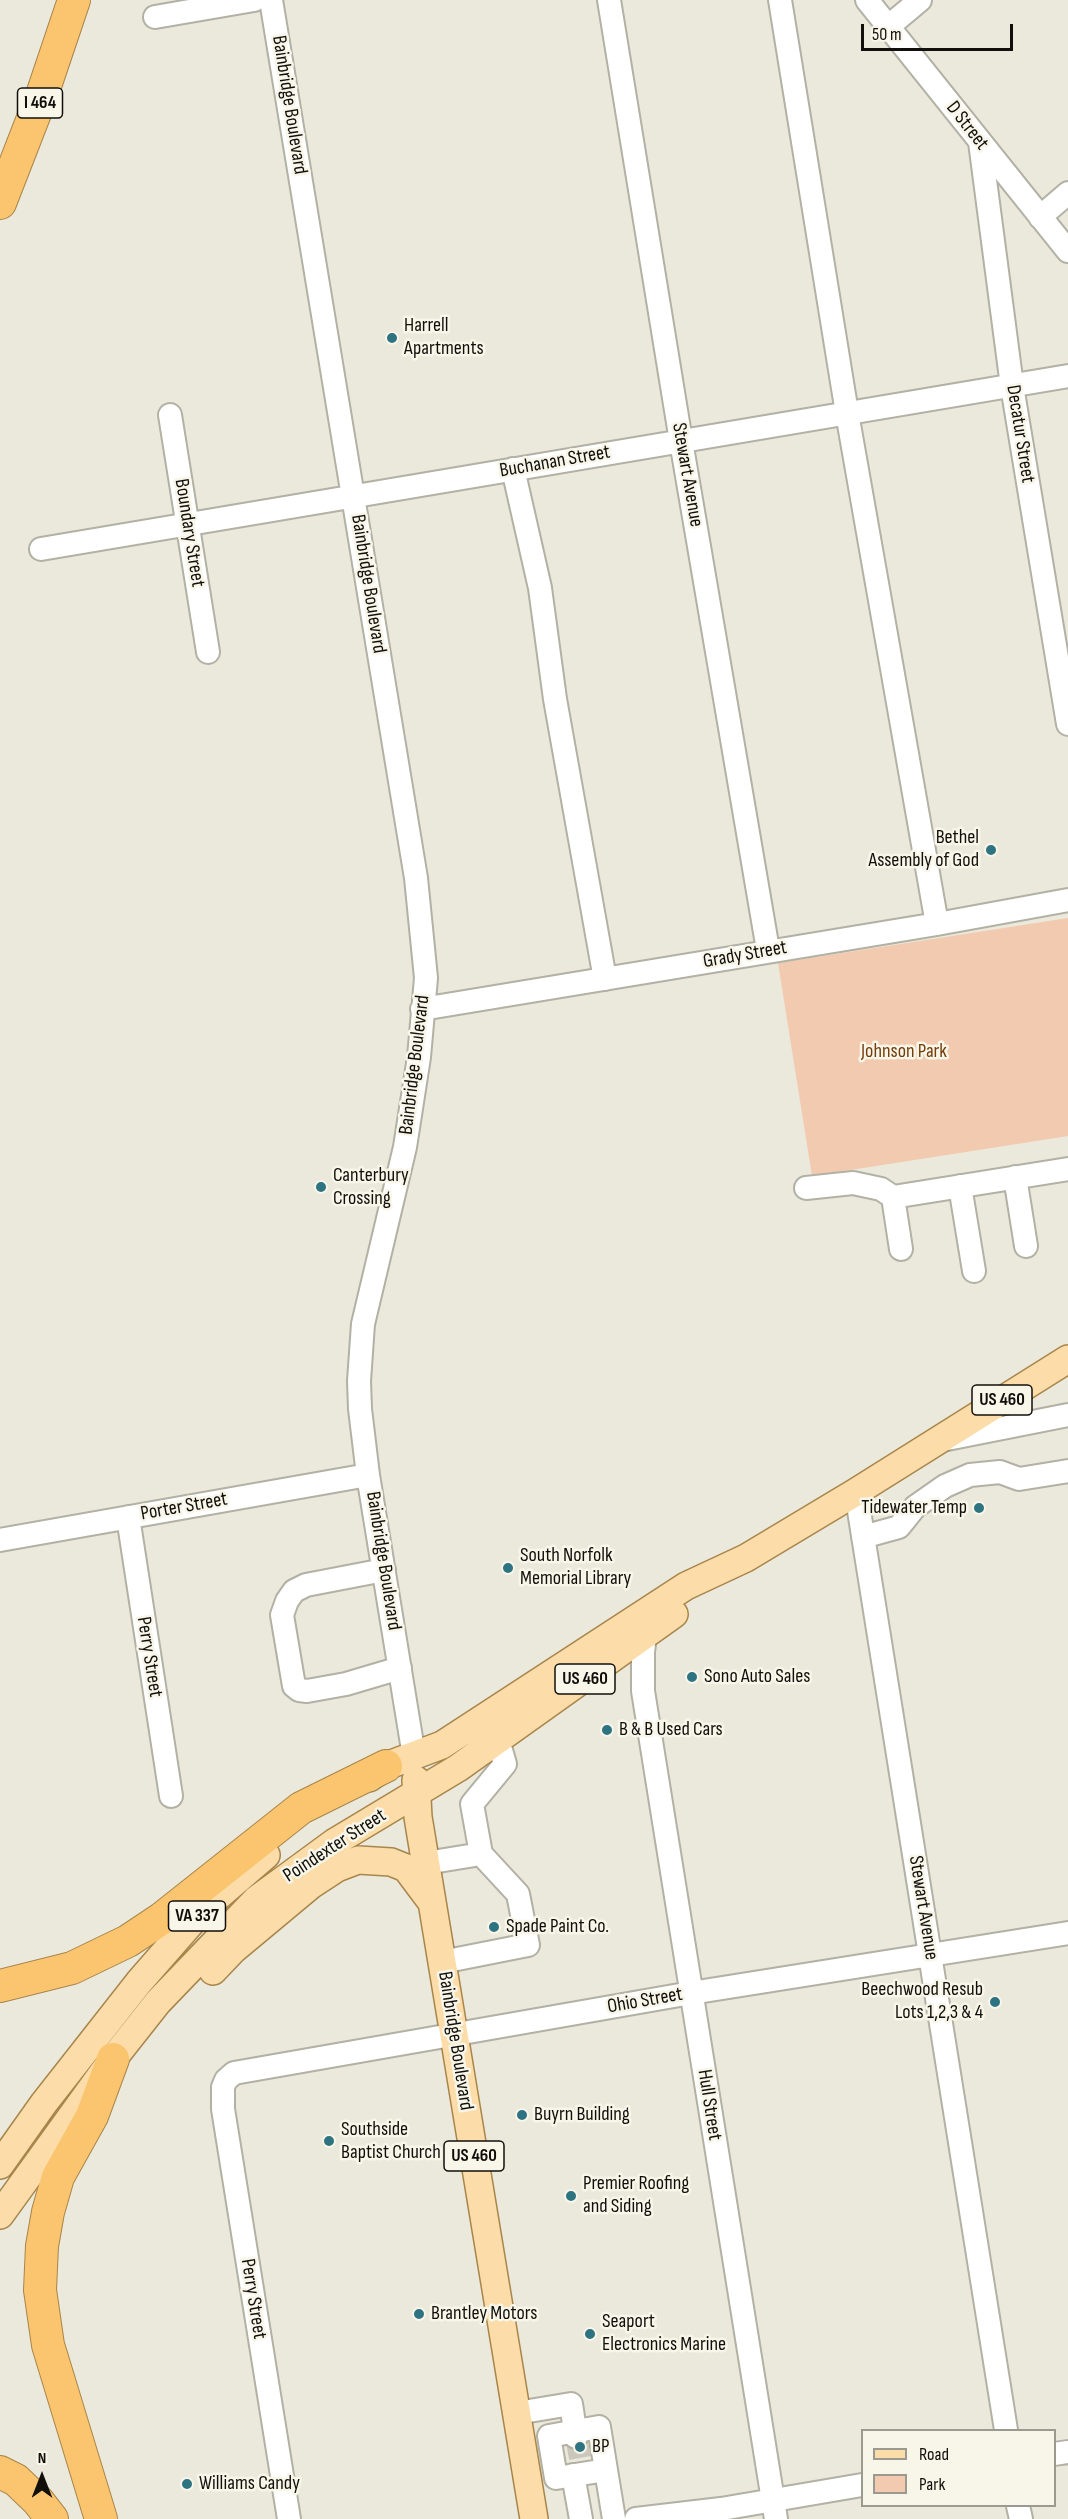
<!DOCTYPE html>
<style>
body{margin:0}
#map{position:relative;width:1068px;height:2519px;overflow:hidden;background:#ebe9db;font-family:"Sofia Sans Condensed",sans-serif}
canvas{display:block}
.legend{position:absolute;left:861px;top:2429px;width:195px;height:78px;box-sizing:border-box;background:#f8f6e9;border:2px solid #9b9a90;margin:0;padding:8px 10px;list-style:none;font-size:18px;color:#100f0b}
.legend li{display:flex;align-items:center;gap:12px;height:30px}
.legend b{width:30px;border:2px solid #9b9a90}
.north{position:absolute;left:12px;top:2447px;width:60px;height:60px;-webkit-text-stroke:4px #f8f6e9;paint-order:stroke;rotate:0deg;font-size:16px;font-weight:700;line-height:24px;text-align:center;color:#100f0b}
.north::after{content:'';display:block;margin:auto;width:21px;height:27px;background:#100f0b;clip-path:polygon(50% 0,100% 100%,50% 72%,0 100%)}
.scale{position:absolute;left:861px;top:24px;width:152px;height:27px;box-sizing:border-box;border:3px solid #100f0b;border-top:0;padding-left:8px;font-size:18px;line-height:21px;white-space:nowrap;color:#100f0b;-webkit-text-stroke:4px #f8f6e9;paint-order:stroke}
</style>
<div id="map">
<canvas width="1068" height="2519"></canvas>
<ul class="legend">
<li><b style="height:8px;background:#fcdca8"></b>Road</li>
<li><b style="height:16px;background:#f1cab0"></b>Park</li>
</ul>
<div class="north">N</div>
<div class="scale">50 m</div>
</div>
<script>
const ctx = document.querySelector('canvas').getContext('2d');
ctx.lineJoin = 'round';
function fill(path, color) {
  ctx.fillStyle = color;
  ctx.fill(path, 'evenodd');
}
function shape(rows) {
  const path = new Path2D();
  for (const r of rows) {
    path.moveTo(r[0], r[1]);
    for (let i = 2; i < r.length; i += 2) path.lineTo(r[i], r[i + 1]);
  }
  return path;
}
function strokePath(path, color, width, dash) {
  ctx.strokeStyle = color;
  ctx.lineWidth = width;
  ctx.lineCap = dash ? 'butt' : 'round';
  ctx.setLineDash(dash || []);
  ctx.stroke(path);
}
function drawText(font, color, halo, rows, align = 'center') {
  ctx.font = font + ' "Sofia Sans Condensed",sans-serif';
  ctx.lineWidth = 5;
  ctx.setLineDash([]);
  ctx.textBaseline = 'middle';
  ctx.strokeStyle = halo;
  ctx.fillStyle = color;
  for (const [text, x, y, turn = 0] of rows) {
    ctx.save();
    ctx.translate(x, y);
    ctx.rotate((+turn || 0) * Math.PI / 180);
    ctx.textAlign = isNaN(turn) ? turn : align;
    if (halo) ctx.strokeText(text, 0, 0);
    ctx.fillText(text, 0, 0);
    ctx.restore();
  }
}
const green = shape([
 [1068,918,1068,1136,812,1176,778,963]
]);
const minorTunnel = shape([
 [576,2437,580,2458]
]);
const minor = shape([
 [271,0,416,878,426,978,419,1057,405,1147,363,1324,359,1381,360,1409,368,1475,414,1756],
 [609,0,681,441,768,950],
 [780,0,847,413,937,924],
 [867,0,1068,251],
 [155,17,254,0],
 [889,26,920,0],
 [980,142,1012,386,1068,724],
 [1040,217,1068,193],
 [170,415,208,652],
 [513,469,540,588,555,699,605,979],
 [41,549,1068,376],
 [422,1009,937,924,1068,900],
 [1015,1177,1026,1246],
 [960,1186,974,1271],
 [806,1188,853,1183,881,1189,893,1197,1068,1169],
 [893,1197,901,1249],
 [947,1439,1068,1415],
 [856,1492,1006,2430],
 [128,1517,171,1796],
 [863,1537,899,1527,915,1507,945,1486,970,1475,1000,1472,1019,1479,1068,1471],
 [0,1540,368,1475],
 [384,1570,306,1585,294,1591,287,1601,282,1615,294,1686,299,1690,307,1691,346,1684,400,1668],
 [645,1636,643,1652,643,1691,776,2519],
 [426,1863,481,1854,472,1804,505,1764,498,1740],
 [442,1962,528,1945,518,1894,481,1854],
 [517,2413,571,2404,576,2437],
 [599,2427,606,2470,556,2478,549,2436,599,2427],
 [1054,2454,1068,2452],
 [606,2470,614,2519],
 [573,2475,581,2519],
 [1018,2506,1021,2519],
 [289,2519,223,2109,223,2087,226,2080,234,2073,691,1993,1068,1933],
 [636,2519,721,2509,862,2485]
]);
const major = shape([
 [369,1778,386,1766,442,1745,686,1586,746,1558,856,1492,1068,1359],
 [416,1780,418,1817,534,2519],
 [213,1971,233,1950,311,1885,337,1868,358,1860,391,1862,406,1868,430,1900],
 [0,2165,44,2103,139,1982,202,1910,266,1855],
 [0,2215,113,2059,158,2002,256,1900,335,1842,458,1768,674,1614]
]);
const highway = shape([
 [0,203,42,95,74,0],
 [0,1986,72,1968,128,1941,161,1919,301,1808,386,1766],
 [0,2472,16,2480,38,2501,52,2519],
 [101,2519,48,2345,40,2290,42,2246,48,2212,58,2177,92,2116,113,2059]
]);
const markers = [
 [392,338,6,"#2d7381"],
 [991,850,6,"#2d7381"],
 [321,1187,6,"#2d7381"],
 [979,1508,6,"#2d7381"],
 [508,1568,6,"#2d7381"],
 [692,1677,6,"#2d7381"],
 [607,1730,6,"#2d7381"],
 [494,1927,6,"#2d7381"],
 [995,2002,6,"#2d7381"],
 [522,2115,6,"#2d7381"],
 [329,2141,6,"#2d7381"],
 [571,2196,6,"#2d7381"],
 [419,2314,6,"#2d7381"],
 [590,2334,6,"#2d7381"],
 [580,2447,6,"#2d7381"],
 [187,2484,6,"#2d7381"]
];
const shields = [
 [40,103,45],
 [1002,1400,60],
 [585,1679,60],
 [197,1916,57],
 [474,2156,60]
];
const shieldNames = [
 ["I 464",40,103],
 ["US 460",1002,1400],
 ["US 460",585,1679],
 ["VA 337",197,1916],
 ["US 460",474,2156]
];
const streetNames = [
 ["Bainbridge Boulevard",289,105,81],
 ["D Street",967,126,52],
 ["Decatur Street",1020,434,81],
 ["Buchanan Street",555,462,-10],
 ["Stewart Avenue",687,475,80],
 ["Boundary Street",189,533,81],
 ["Bainbridge Boulevard",368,584,81],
 ["Grady Street",745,955,-10],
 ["Bainbridge Boulevard",415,1065,-83],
 ["Porter Street",184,1507,-10],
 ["Bainbridge Boulevard",383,1561,81],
 ["Perry Street",149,1657,81],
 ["Poindexter Street",335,1846,-33],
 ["Stewart Avenue",923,1908,81],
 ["Ohio Street",645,2001,-10],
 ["Bainbridge Boulevard",455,2041,81],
 ["Hull Street",709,2105,81],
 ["Perry Street",253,2299,81]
];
const poiNames = [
 ["Harrell",404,326],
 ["Apartments",404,349],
 ["Bethel",979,838,"right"],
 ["Assembly of God",979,861,"right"],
 ["Canterbury",333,1176],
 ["Crossing",333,1199],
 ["Tidewater Temp",967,1508,"right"],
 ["South Norfolk",520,1556],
 ["Memorial Library",520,1579],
 ["Sono Auto Sales",704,1677],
 ["B & B Used Cars",619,1730],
 ["Spade Paint Co.",506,1927],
 ["Beechwood Resub",983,1990,"right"],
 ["Lots 1,2,3 & 4",983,2013,"right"],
 ["Buyrn Building",534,2115],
 ["Southside",341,2130],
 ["Baptist Church",341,2153],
 ["Premier Roofing",583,2184],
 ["and Siding",583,2207],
 ["Brantley Motors",431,2314],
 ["Seaport",602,2322],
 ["Electronics Marine",602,2345],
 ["BP",592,2447],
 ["Williams Candy",199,2484]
];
const parkNames = [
 ["Johnson Park",904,1052]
];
fill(green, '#f1cab0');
strokePath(minorTunnel, '#cac8bc', 22, [22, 11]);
strokePath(minor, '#b2b1a4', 26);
strokePath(major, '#a8854b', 30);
strokePath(highway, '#a8854b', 34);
strokePath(minor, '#fff', 22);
strokePath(major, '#fcdca8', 27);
strokePath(highway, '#fac56e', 32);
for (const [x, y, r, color] of markers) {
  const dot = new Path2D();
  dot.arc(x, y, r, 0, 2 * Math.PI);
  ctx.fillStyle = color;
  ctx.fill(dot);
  strokePath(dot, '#f8f6e9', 2);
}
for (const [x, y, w] of shields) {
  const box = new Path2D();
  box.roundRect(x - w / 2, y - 15, w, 30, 4.5);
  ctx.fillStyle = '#f8f6e9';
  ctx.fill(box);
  strokePath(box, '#100f0b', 1.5);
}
drawText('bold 18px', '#100f0b', null, shieldNames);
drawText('20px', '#100f0b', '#f8f6e9', streetNames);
drawText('20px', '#100f0b', '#f8f6e9', poiNames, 'left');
drawText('20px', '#743d0a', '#f8f6e9', parkNames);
</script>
